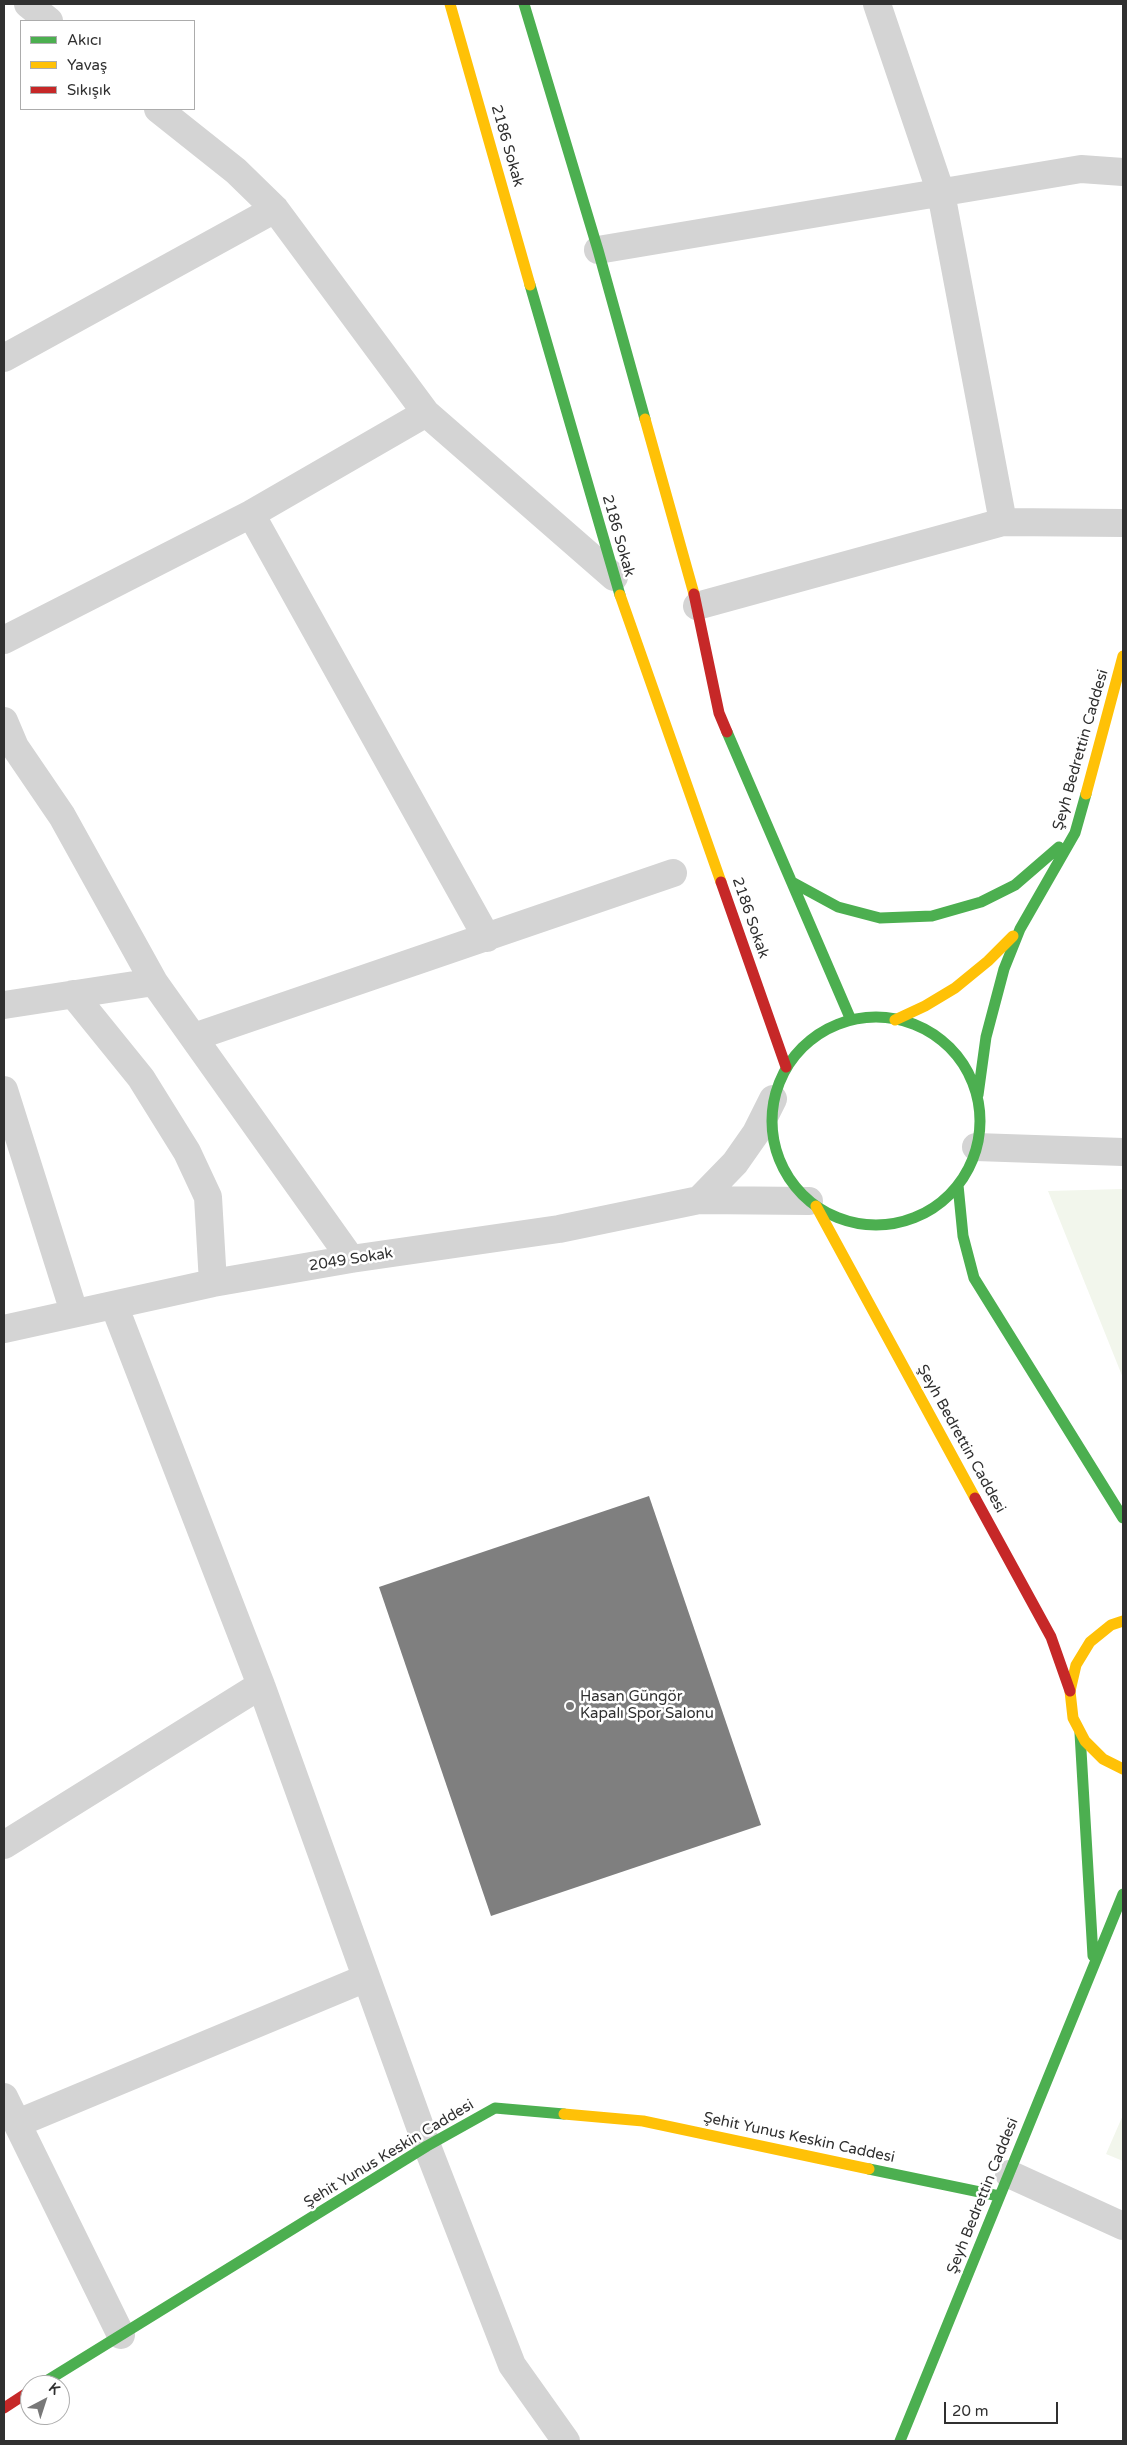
<!DOCTYPE html>
<meta charset="utf-8">
<style>
body{margin:0}
#map{position:relative;width:1127px;height:2445px;overflow:hidden;background:#fff;font-family:"Varela Round",sans-serif}
canvas{display:block}
.frame{position:absolute;inset:0;border:5px solid #303030;pointer-events:none}
.legend{position:absolute;left:20px;top:20px;width:175px;height:90px;box-sizing:border-box;background:#fff;border:1px solid #acacac;margin:0;padding:6px 9px;list-style:none;font-size:15px;color:#303030}
.legend li{display:flex;align-items:center;gap:10px;height:25px}
.legend b{width:25px;border:1px solid #acacac}
.north{position:absolute;left:20px;top:2375px;width:50px;height:50px;box-sizing:border-box;background:#fff;border:1px solid #acacac;border-radius:50%;rotate:40deg;font-size:14px;font-weight:700;line-height:20px;text-align:center;color:#303030}
.north::after{content:'';display:block;margin:auto;width:18px;height:22px;background:#787878;clip-path:polygon(50% 0,100% 100%,50% 72%,0 100%)}
.scale{position:absolute;left:944px;top:2402px;width:114px;height:22px;box-sizing:border-box;border:2px solid #303030;border-top:0;padding-left:6px;font-size:15px;line-height:18px;white-space:nowrap;color:#303030;-webkit-text-stroke:4px #fff;paint-order:stroke}
</style>
<div id="map">
<canvas width="1127" height="2445"></canvas>
<div class="frame"></div>
<ul class="legend">
<li><b style="height:6px;background:#4caf50"></b>Akıcı</li>
<li><b style="height:6px;background:#ffc107"></b>Yavaş</li>
<li><b style="height:6px;background:#c62828"></b>Sıkışık</li>
</ul>
<div class="north">K</div>
<div class="scale">20 m</div>
</div>
<script>
const ctx = document.querySelector('canvas').getContext('2d');
ctx.lineJoin = 'round';
function fill(path, color) {
  ctx.fillStyle = color;
  ctx.fill(path, 'evenodd');
}
function shape(rows) {
  const path = new Path2D();
  for (const r of rows) {
    if (r.length === 3) {
      path.moveTo(r[0] + r[2], r[1]);
      path.arc(r[0], r[1], r[2], 0, 2 * Math.PI);
      continue;
    }
    path.moveTo(r[0], r[1]);
    for (let i = 2; i < r.length; i += 2) path.lineTo(r[i], r[i + 1]);
  }
  return path;
}
function strokePath(path, color, width, dash) {
  ctx.strokeStyle = color;
  ctx.lineWidth = width;
  ctx.lineCap = dash ? 'butt' : 'round';
  ctx.setLineDash(dash || []);
  ctx.stroke(path);
}
function drawText(font, color, halo, rows, align = 'center') {
  ctx.font = font + ' "Varela Round",sans-serif';
  ctx.lineWidth = 5;
  ctx.setLineDash([]);
  ctx.textBaseline = 'middle';
  ctx.strokeStyle = halo;
  ctx.fillStyle = color;
  for (const [text, x, y, turn = 0] of rows) {
    ctx.save();
    ctx.translate(x, y);
    ctx.rotate((+turn || 0) * Math.PI / 180);
    ctx.textAlign = isNaN(turn) ? turn : align;
    if (halo) ctx.strokeText(text, 0, 0);
    ctx.fillText(text, 0, 0);
    ctx.restore();
  }
}
const green = shape([
 [1123,1189,1123,1378,1048,1191],
 [1123,2115,1123,2161,1106,2154]
]);
const building = shape([
 [649,1496,761,1825,491,1916,379,1587]
]);
const street = shape([
 [28,4,49,21],
 [877,4,941,193,1003,522],
 [158,109,236,171,275,209,426,413,614,577],
 [598,250,1081,169,1123,172],
 [4,358,275,209],
 [251,514,487,938],
 [697,606,1003,522,1123,523],
 [4,640,251,514,426,413],
 [4,721,15,747,62,816,154,982,351,1259],
 [73,994,141,1078,187,1152,208,1197,213,1283],
 [4,1005,154,982],
 [194,1037,673,873],
 [4,1090,74,1312],
 [976,1147,1123,1152],
 [699,1200,735,1163,756,1133,773,1099],
 [114,1305,261,1685,427,2146,512,2365,566,2441],
 [4,1329,213,1283,351,1259,559,1229,699,1200,809,1201],
 [4,1845,261,1685],
 [4,2097,121,2335],
 [18,2123,366,1978],
 [1009,2174,1123,2226]
]);
const fast = shape([
 [524,4,598,250,645,419],
 [530,285,620,595],
 [727,732,851,1020],
 [792,882,838,907,880,918,932,916,981,902,1015,885,1059,847],
 [876,1121,104],
 [978,1095,986,1037,1004,969,1020,929,1075,833,1086,794],
 [958,1185,963,1236,974,1278,1123,1518],
 [1080,1733,1093,1956],
 [869,2169,999,2196],
 [40,2385,427,2146,495,2108,564,2114],
 [900,2441,1123,1894]
]);
const slow = shape([
 [450,4,530,285],
 [645,419,694,594],
 [620,595,721,882],
 [1086,794,1123,656],
 [895,1020,925,1006,955,988,988,961,1013,936],
 [816,1206,975,1498],
 [1123,1621,1111,1625,1090,1642,1076,1665,1070,1691,1073,1718,1085,1741,1103,1759,1123,1769],
 [564,2114,643,2121,869,2169]
]);
const jam = shape([
 [694,594,719,713,727,732],
 [721,882,786,1067],
 [975,1498,1051,1637,1070,1691],
 [4,2408,30,2391]
]);
const markers = [
 [570,1706,5,"#787878"]
];
const streetNames = [
 ["2186 Sokak",507,146,74],
 ["2186 Sokak",618,536,74],
 ["Şeyh Bedrettin Caddesi",1081,750,-74],
 ["2186 Sokak",750,918,71],
 ["2049 Sokak",351,1260,-9],
 ["Şeyh Bedrettin Caddesi",961,1439,61],
 ["Şehit Yunus Keskin Caddesi",799,2138,12],
 ["Şehit Yunus Keskin Caddesi",389,2154,-31],
 ["Şeyh Bedrettin Caddesi",983,2196,-68]
];
const poiNames = [
 ["Hasan Güngör",580,1697],
 ["Kapalı Spor Salonu",580,1714]
];
fill(green, '#f2f6ec');
fill(building, '#7f7f7f');
strokePath(street, '#d4d4d4', 28);
strokePath(fast, '#4caf50', 11);
strokePath(slow, '#ffc107', 11);
strokePath(jam, '#c62828', 11);
for (const [x, y, r, color] of markers) {
  const dot = new Path2D();
  dot.arc(x, y, r, 0, 2 * Math.PI);
  ctx.fillStyle = color;
  ctx.fill(dot);
  strokePath(dot, '#fff', 2);
}
drawText('15px', '#303030', '#fff', streetNames);
drawText('15px', '#303030', '#fff', poiNames, 'left');
</script>
